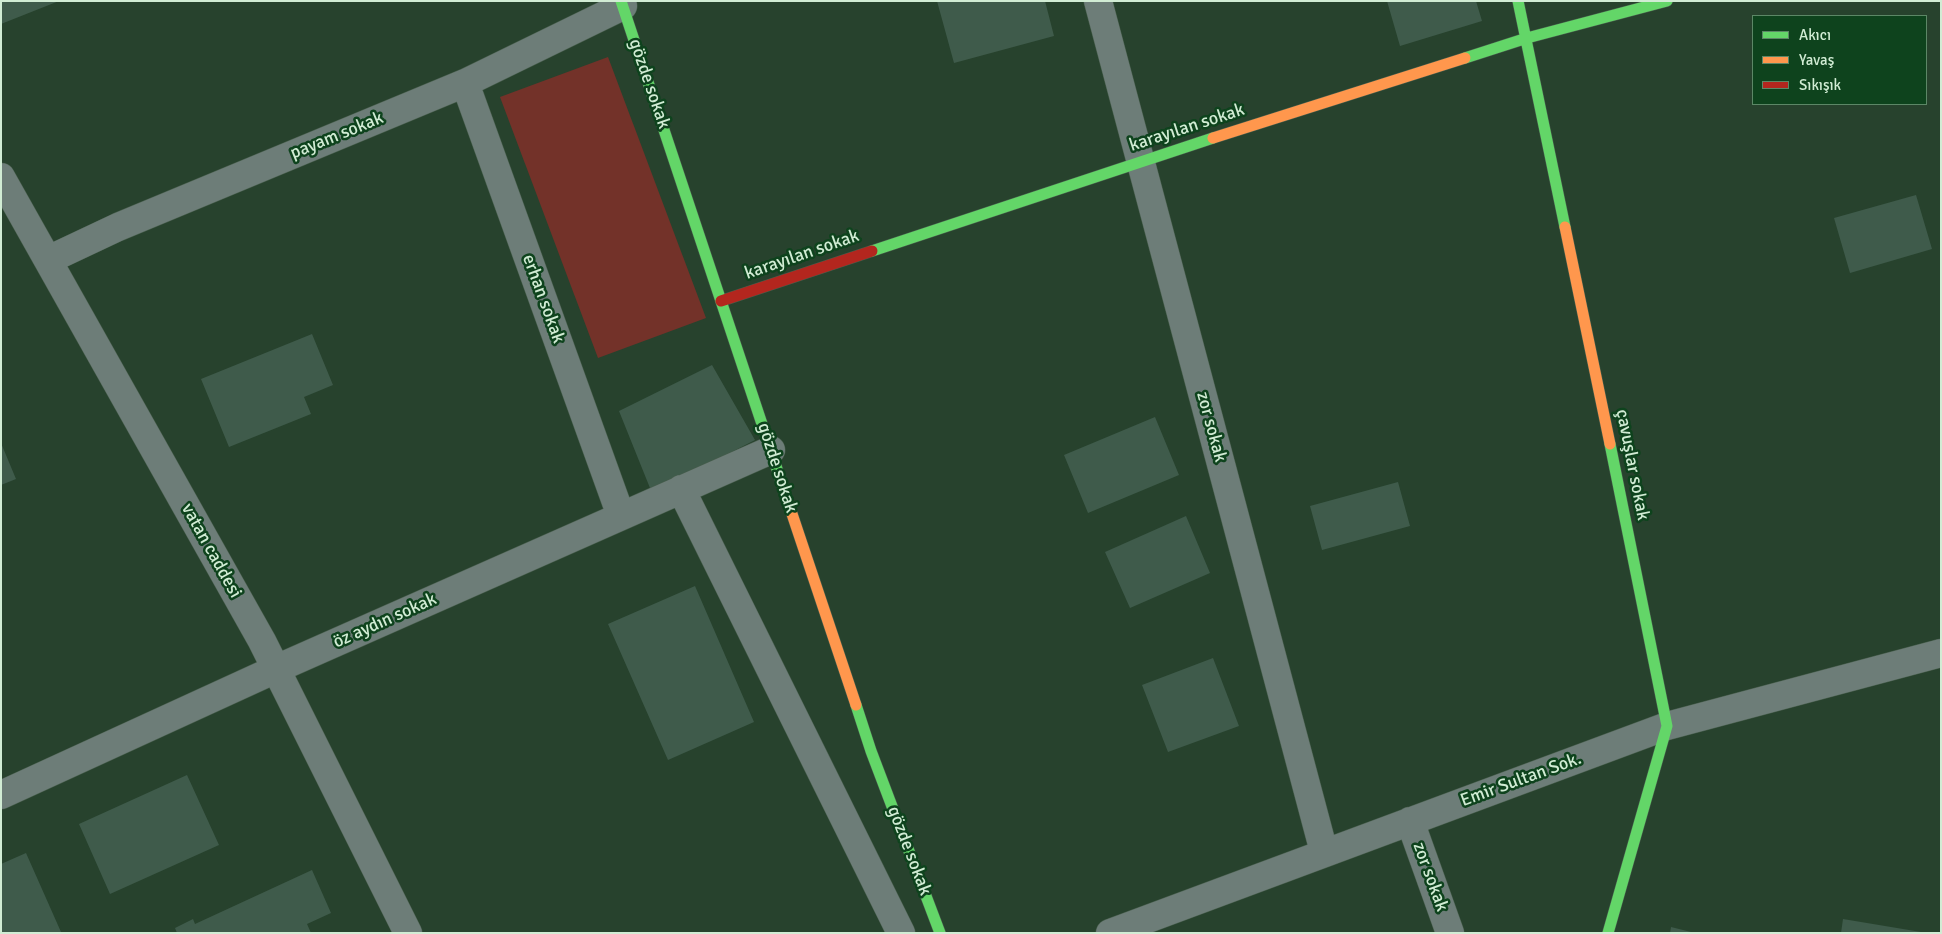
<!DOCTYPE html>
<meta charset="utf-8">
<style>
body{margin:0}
#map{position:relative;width:1942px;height:934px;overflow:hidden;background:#27422d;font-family:Signika,sans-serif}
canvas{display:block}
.frame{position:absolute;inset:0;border:2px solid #d1ecd4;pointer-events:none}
.legend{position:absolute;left:1752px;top:15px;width:175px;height:90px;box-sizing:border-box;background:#0e431d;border:1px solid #5c8766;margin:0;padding:6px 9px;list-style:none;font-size:15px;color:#d1ecd4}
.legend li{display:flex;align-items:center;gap:10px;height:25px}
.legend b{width:25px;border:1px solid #5c8766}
</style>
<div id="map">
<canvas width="1942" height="934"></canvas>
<div class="frame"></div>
<ul class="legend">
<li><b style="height:6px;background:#63d668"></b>Akıcı</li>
<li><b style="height:6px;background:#ff974d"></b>Yavaş</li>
<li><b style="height:6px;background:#b3261e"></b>Sıkışık</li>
</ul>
</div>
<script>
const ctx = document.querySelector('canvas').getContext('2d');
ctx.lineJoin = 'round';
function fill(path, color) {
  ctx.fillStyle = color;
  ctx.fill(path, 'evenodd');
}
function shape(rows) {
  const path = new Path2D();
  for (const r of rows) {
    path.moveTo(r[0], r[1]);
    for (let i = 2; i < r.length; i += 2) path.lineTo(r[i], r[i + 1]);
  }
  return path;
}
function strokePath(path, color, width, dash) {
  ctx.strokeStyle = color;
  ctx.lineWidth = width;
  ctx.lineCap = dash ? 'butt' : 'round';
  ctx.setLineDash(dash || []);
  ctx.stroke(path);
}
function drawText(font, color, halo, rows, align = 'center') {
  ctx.font = font + ' Signika,sans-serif';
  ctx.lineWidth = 5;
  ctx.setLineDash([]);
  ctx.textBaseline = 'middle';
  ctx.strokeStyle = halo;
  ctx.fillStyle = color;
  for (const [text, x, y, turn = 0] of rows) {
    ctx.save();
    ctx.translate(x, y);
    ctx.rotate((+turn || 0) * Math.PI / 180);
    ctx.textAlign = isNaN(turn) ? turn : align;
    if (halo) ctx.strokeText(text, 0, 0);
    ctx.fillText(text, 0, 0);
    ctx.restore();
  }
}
const green = shape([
 [608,57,706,318,598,358,500,97]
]);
const building = shape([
 [1,1,59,1,1,24],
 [937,1,1045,1,1054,36,954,63],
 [1387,1,1476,1,1482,21,1400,46],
 [1916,195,1932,249,1850,273,1834,218],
 [312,334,333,385,304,397,311,414,229,447,201,379],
 [712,365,755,440,652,493,619,411],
 [1155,417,1179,475,1088,513,1064,455],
 [1,443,16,479,1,485],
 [1398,482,1410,526,1322,550,1310,506],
 [1186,516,1210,573,1130,608,1105,552],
 [695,586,754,722,668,760,608,624],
 [1213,658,1239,726,1168,752,1142,685],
 [187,775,219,845,110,894,79,824],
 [26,853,61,932,59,933,1,933,1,864],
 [312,870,331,913,307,924,311,933,177,933,175,928,193,919,195,924],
 [1843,919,1921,932,1921,933,1841,933],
 [1671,927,1691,932,1691,933,1670,933]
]);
const street = shape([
 [1098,1,1324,852],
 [465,83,621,516],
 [1,177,262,641,408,933],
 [48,260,118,227,465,83,623,6],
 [681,489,901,933],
 [1,795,276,669,771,450],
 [1410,821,1450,933],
 [1110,933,1667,726,1941,653]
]);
const fast = shape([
 [621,1,783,487],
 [1518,1,1565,227],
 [1465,58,1527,38,1667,1],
 [872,251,1213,138],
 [856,705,871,751,940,933],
 [1608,933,1667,726,1610,444]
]);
const slow = shape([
 [1213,138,1465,58],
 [1565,227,1610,444],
 [783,487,856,705]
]);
const jam = shape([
 [721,301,872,251]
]);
const streetNames = [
 ["gözde sokak",649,84,71],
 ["karayılan sokak",1187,128,-18],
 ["payam sokak",337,136,-22],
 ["karayılan sokak",802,255,-19],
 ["erhan sokak",543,299,70],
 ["zor sokak",1211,427,75],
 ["çavuşlar sokak",1632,465,79],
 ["gözde sokak",777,468,72],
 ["vatan caddesi",211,551,61],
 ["öz aydın sokak",385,621,-24],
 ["Emir Sultan Sok.",1521,780,-20],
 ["gözde sokak",909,851,69],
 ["zor sokak",1430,877,70]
];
fill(green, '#733229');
fill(building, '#3f5b4b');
strokePath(street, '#485e4d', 29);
strokePath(fast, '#485e4d', 12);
strokePath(slow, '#485e4d', 12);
strokePath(jam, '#485e4d', 12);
strokePath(street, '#6d7d78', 28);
strokePath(fast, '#63d668', 11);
strokePath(slow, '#ff974d', 11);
strokePath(jam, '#b3261e', 11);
drawText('18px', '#d1ecd4', '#0e431d', streetNames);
</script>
